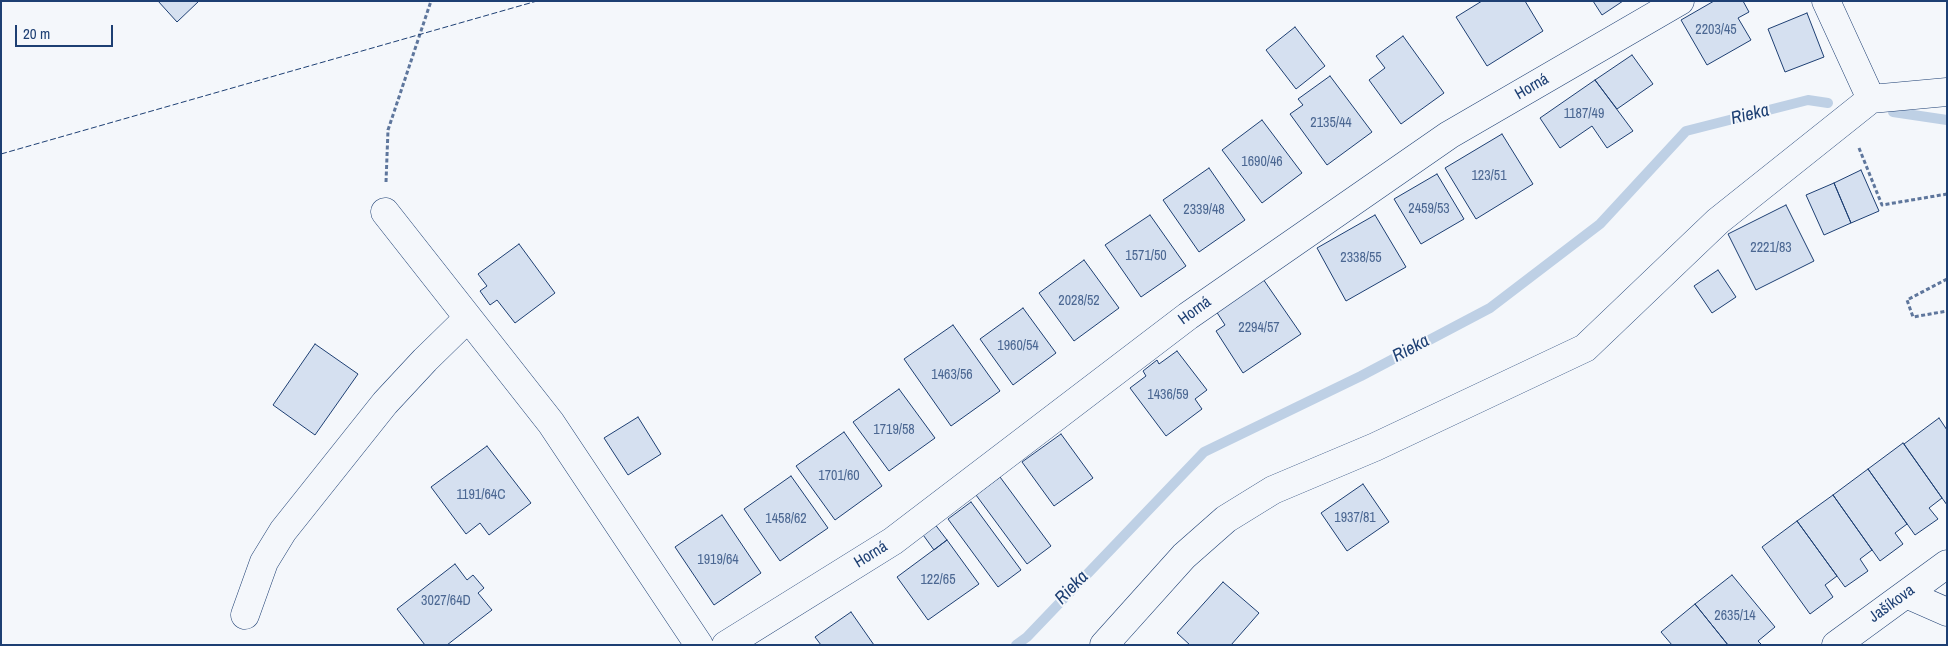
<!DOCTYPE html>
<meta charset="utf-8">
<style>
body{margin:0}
#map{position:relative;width:1948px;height:646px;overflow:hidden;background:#f4f7fb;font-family:"Archivo Narrow",sans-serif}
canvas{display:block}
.frame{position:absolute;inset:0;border:2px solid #1d3f73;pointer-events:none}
.scale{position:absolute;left:15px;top:25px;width:98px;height:22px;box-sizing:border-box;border:2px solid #1d3f73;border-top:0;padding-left:6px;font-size:15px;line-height:18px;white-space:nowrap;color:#1d3f73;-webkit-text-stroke:4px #f4f7fb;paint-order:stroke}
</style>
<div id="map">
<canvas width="1948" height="646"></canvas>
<div class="frame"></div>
<div class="scale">20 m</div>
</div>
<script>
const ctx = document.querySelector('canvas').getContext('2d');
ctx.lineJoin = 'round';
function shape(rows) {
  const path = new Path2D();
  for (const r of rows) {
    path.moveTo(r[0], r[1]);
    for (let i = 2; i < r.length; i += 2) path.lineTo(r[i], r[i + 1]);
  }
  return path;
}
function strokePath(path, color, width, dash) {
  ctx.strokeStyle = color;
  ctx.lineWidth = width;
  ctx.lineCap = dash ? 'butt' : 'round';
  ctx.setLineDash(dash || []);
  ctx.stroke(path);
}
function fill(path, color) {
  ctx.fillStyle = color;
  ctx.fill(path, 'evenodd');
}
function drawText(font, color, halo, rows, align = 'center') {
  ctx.font = font + ' "Archivo Narrow",sans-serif';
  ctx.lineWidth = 4;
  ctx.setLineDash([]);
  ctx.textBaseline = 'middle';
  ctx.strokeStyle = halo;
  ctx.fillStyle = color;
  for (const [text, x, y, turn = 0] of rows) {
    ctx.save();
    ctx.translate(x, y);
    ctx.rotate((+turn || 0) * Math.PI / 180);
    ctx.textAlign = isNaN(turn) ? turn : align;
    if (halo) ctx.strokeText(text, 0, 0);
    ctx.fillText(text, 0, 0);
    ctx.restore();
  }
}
const stream = shape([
 [1893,112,1947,120],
 [1016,645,1027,637,1204,452,1361,376,1490,308,1600,224,1686,131,1808,100,1828,103]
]);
const building = shape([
 [158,1,199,1,177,22,158,1],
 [1482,1,1525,1,1543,31,1487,66,1456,17,1482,1],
 [1593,1,1623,1,1602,15,1593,1],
 [1714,1,1743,1,1749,12,1738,18,1751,40,1707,65,1681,20,1714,1],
 [1807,13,1824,57,1785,72,1768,29,1807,13],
 [1295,27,1325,66,1296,89,1266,50,1295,27],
 [1403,36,1444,93,1401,124,1369,80,1385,68,1376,56,1403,36],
 [1632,55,1653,84,1617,109,1595,80,1632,55],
 [1330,76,1372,132,1327,165,1290,114,1303,105,1298,99,1330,76],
 [1595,80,1633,131,1607,148,1592,126,1560,148,1540,118,1595,80],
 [1262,120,1302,173,1262,203,1222,150,1262,120],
 [1502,134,1533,184,1476,219,1445,168,1502,134],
 [1209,168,1245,220,1199,252,1163,200,1209,168],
 [1861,170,1879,211,1851,223,1834,183,1861,170],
 [1437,174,1464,219,1421,244,1394,199,1437,174],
 [1834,183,1851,223,1824,235,1806,195,1834,183],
 [1786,205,1814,261,1756,290,1728,234,1786,205],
 [1150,215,1186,266,1141,297,1105,245,1150,215],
 [1375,215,1406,267,1346,301,1317,248,1375,215],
 [519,244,555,293,515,323,497,300,490,305,480,291,487,286,478,274,519,244],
 [1084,260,1119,308,1074,341,1039,293,1084,260],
 [1718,270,1736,297,1712,313,1694,286,1718,270],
 [1263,279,1301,334,1243,373,1216,331,1225,325,1216,311,1263,279],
 [1023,308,1056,353,1013,385,980,339,1023,308],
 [953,325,1000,391,951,426,904,359,953,325],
 [315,344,358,374,315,435,273,405,315,344],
 [1177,351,1207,390,1195,399,1202,409,1166,436,1130,388,1146,376,1143,371,1157,360,1159,364,1177,351],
 [899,389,935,438,889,471,853,422,899,389],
 [638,417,661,454,628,475,604,438,638,417],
 [1939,418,1947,430,1947,505,1904,444,1939,418],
 [844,432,882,486,835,520,796,466,844,432],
 [1061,434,1093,478,1054,506,1022,462,1061,434],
 [1903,443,1942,498,1929,508,1938,519,1915,535,1868,469,1903,443],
 [487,446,531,503,489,535,480,523,466,534,431,487,487,446],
 [1868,469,1907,524,1895,533,1903,544,1880,561,1833,495,1868,469],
 [791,476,828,528,780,561,744,509,791,476],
 [1000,477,1051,546,1027,564,976,495,1000,477],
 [1363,484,1389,522,1347,551,1321,513,1363,484],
 [1833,495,1872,550,1860,559,1868,571,1845,587,1797,521,1833,495],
 [971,502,1021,570,998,587,948,519,971,502],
 [722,515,761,573,714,605,675,547,722,515],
 [1797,521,1837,576,1825,585,1833,597,1810,614,1762,547,1797,521],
 [934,523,947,540,934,550,921,532,934,523],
 [947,540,979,584,928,620,897,577,947,540],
 [455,564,467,580,473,575,484,588,478,593,492,610,447,645,425,645,397,609,455,564],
 [1732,575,1775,627,1758,641,1762,645,1728,645,1695,604,1732,575],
 [1223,582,1259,613,1231,645,1190,645,1177,633,1223,582],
 [1695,604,1728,645,1672,645,1661,632,1695,604],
 [851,612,874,645,821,645,815,637,851,612]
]);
const path = shape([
 [1859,148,1882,205,1947,194],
 [386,182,388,130,431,1],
 [1947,279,1907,300,1913,317,1947,311]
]);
const minor = shape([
 [1871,99,1947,92],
 [385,212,551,423,699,645],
 [1906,594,1947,612],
 [245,615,264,562,283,531,385,403,425,360,468,318],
 [726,645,893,541,1188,316,1449,135,1680,1],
 [1104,645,1184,556,1226,519,1273,490,1375,447,1585,348,1718,221,1871,99,1826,1],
 [1836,645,1947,564]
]);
const fence = shape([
 [1,154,537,1]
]);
const numberNames = [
 ["2203/45",1716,30],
 ["1187/49",1584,114],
 ["2135/44",1331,123],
 ["1690/46",1262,162],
 ["123/51",1489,176],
 ["2459/53",1429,209],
 ["2339/48",1204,210],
 ["2221/83",1771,248],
 ["1571/50",1146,256],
 ["2338/55",1361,258],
 ["2028/52",1079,301],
 ["2294/57",1259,328],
 ["1960/54",1018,346],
 ["1463/56",952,375],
 ["1436/59",1168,395],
 ["1719/58",894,430],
 ["1701/60",839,476],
 ["1191/64C",481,495],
 ["1937/81",1355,518],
 ["1458/62",786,519],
 ["1919/64",718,560],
 ["122/65",938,580],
 ["3027/64D",446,601],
 ["2635/14",1735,616]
];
const streetNames = [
 ["Horná",1532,87,-30],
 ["Horná",1195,311,-36],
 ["Horná",871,555,-32],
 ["Jašíkova",1892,604,-36]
];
const waterNames = [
 ["Rieka",1750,115,-14],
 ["Rieka",1411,349,-28],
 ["Rieka",1072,588,-46]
];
strokePath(stream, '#bed0e5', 10);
fill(building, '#d5e0f0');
strokePath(building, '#1d3f73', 1);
strokePath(minor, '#1d3f73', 29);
strokePath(path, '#5e769c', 3, [4, 2.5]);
strokePath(minor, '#f4f7fb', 28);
strokePath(fence, '#1d3f73', 1, [6, 2.5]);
drawText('14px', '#4b6792', null, numberNames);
drawText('16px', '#1d3f73', '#f4f7fb', streetNames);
drawText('italic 18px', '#1d3f73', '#f4f7fb', waterNames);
</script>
